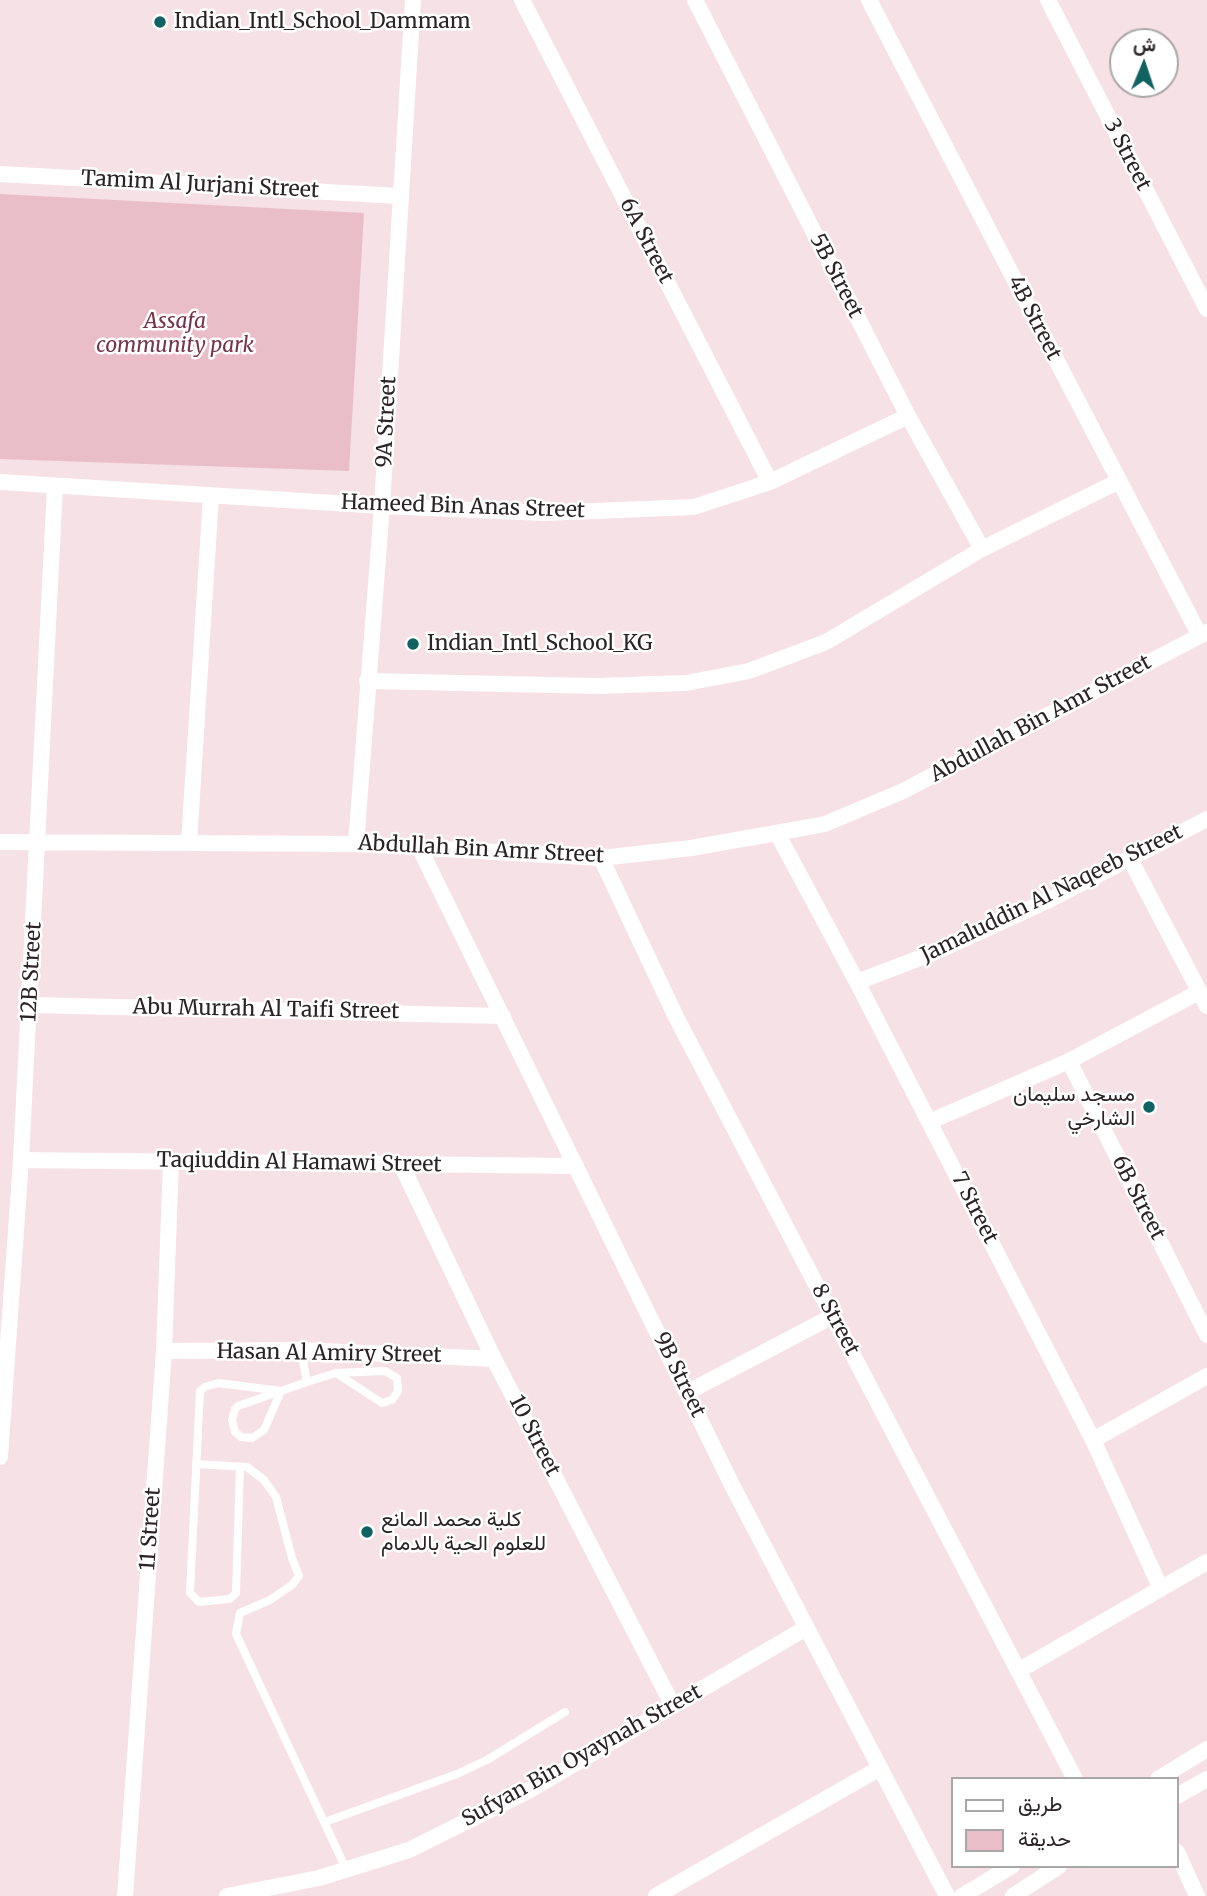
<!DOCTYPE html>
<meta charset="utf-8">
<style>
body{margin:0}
#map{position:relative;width:1207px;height:1896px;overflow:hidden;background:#f6e1e6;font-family:Merriweather,Vazirmatn,serif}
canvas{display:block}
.legend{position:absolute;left:951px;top:1777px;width:228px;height:91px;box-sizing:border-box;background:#fff;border:2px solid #aaa7a8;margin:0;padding:9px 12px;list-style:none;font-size:21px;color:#2b2325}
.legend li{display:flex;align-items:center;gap:14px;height:35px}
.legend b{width:35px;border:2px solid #aaa7a8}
.north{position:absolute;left:1109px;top:28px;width:70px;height:70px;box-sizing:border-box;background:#fff;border:2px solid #aaa7a8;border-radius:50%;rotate:2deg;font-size:19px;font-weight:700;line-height:28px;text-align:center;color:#2b2325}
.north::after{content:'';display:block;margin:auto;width:24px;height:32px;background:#116262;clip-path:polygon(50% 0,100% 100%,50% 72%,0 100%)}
</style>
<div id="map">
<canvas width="1207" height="1896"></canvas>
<ul class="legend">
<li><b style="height:9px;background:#fff"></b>طريق</li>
<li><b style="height:19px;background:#eabec9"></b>حديقة</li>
</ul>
<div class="north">ش</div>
</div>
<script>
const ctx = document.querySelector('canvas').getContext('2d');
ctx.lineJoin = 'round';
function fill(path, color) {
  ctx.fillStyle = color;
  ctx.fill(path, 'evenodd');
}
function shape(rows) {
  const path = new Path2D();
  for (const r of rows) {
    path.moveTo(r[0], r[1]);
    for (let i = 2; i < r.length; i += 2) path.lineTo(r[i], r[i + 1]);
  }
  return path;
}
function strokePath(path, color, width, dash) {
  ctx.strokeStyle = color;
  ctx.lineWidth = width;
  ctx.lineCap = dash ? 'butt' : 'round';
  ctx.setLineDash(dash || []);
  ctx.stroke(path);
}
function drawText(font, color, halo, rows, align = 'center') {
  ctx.font = font + ' Merriweather,Vazirmatn,serif';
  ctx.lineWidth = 5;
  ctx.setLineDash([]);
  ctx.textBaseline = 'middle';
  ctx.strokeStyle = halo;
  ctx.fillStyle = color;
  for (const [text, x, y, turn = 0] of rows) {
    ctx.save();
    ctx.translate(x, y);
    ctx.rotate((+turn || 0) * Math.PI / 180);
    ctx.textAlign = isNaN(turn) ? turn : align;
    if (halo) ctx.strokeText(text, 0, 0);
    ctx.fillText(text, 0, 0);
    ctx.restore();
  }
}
const green = shape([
 [0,194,364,213,349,471,0,459]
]);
const lane = shape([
 [307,1382,336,1373,385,1371,397,1378,398,1391,392,1400,382,1403,336,1373],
 [196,1464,247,1467,264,1480,276,1497,292,1558,299,1576,292,1585,270,1600,240,1613,236,1634,346,1869],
 [240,1467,236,1593,230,1599,199,1602,190,1593,200,1391,205,1387,218,1383,281,1391,264,1430,252,1438,241,1437,235,1432,232,1420,235,1409,238,1406,281,1391,307,1382,301,1350],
 [325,1822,457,1774,487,1760,565,1712]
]);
const street = shape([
 [522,0,770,482],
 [695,0,908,416,982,549],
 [869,0,1200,636],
 [1048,0,1207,309],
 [0,174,400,196],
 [0,482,382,506,544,513,694,507,770,482,908,416],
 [367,681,598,686,686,683,749,671,826,642,982,549,1119,481],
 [777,833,857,982,1093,1440,1161,1589],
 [0,842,356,844,601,858,691,848,765,835,825,824,903,791,1207,632],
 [189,843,211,496],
 [356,844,382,506,413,0],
 [420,849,732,1485,947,1896],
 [601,858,676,1017,1075,1779],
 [1130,859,1207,1006],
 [857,982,938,951,1049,900,1207,819],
 [30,1005,503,1016],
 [1069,1061,1207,1335],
 [929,1122,1069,1061,1199,992],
 [21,1160,576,1166],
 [401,1164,494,1359,673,1706],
 [164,1351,301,1350,494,1359],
 [688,1392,833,1316],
 [1093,1440,1207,1376],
 [0,1457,21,1160,55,486],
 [1018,1671,1207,1562],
 [1158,1779,1207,1749],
 [1177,1796,1207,1779],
 [1177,1852,1197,1896],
 [125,1896,164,1351,171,1161],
 [227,1896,319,1878,409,1850,528,1791,806,1628],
 [656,1896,880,1768],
 [962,1896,1012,1866],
 [1013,1896,1059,1866]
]);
const markers = [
 [160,22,7,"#116262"],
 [413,644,7,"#116262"],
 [1149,1107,7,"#116262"],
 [367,1532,7,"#116262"]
];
const poiNames = [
 ["Indian_Intl_School_Dammam",174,22],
 ["Indian_Intl_School_KG",427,644],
 ["مسجد سليمان",1135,1095,"right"],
 ["الشارخي",1135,1119,"right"],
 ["كلية محمد المانع",381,1520],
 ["للعلوم الحية بالدمام",381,1544]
];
const streetNames = [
 ["3 Street",1127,155,63],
 ["Tamim Al Jurjani Street",200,185,3],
 ["6A Street",646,241,63],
 ["5B Street",836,276,63],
 ["4B Street",1034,318,63],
 ["9A Street",387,422,-87],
 ["Hameed Bin Anas Street",463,507,2],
 ["Abdullah Bin Amr Street",1041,719,-28],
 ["Abdullah Bin Amr Street",481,850,3],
 ["Jamaluddin Al Naqeeb Street",1052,894,-26],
 ["12B Street",32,972,-87],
 ["Abu Murrah Al Taifi Street",266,1010,1],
 ["Taqiuddin Al Hamawi Street",299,1163,1],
 ["6B Street",1138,1198,63],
 ["7 Street",974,1208,63],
 ["8 Street",835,1320,62],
 ["Hasan Al Amiry Street",329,1354,1],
 ["9B Street",679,1375,64],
 ["10 Street",534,1436,63],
 ["11 Street",151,1529,-86],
 ["Sufyan Bin Oyaynah Street",582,1756,-29]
];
const parkNames = [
 ["Assafa",175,322],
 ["community park",175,346]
];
fill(green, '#eabec9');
strokePath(lane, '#fff', 8);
strokePath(street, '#fff', 16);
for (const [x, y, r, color] of markers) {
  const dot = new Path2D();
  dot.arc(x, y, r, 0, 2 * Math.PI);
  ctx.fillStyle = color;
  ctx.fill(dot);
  strokePath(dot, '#fff', 2.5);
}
drawText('21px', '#2b2325', '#fff', poiNames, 'left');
drawText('21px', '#2b2325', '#fff', streetNames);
drawText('italic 21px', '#78324a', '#fff', parkNames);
</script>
